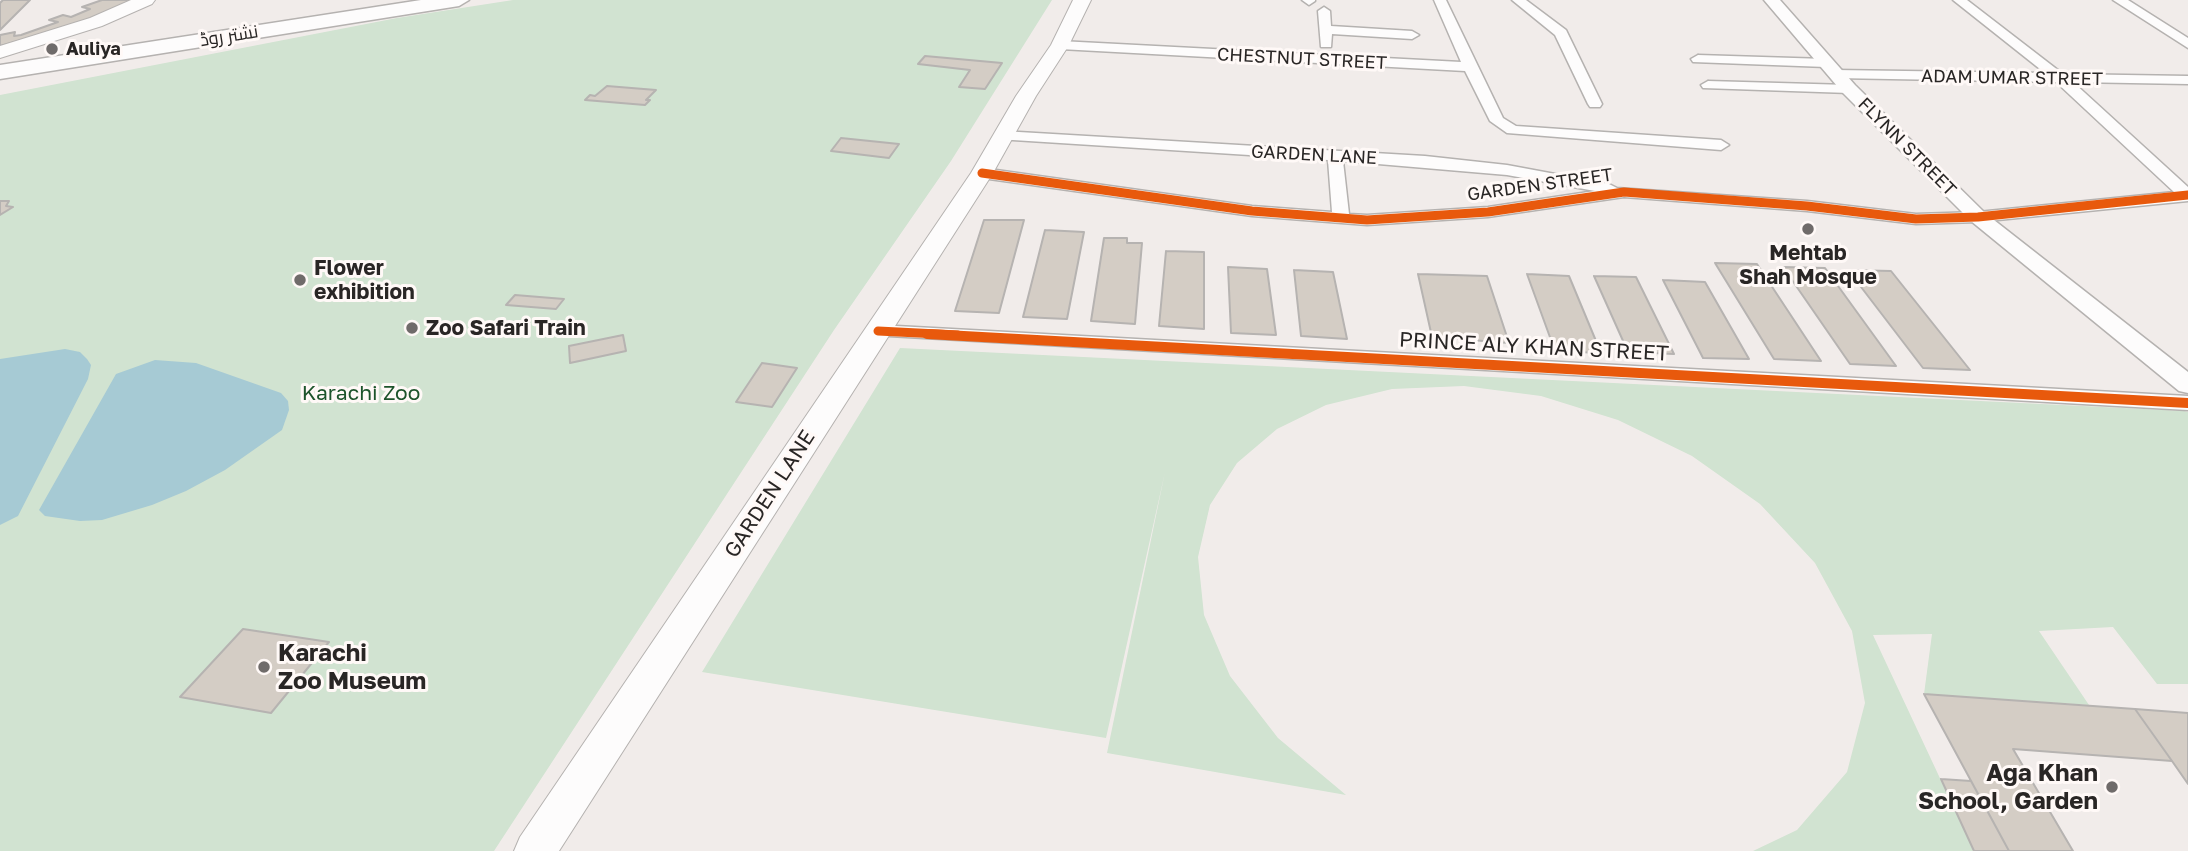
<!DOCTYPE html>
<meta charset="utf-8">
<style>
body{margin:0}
canvas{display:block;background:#f1ecea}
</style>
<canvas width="2188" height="851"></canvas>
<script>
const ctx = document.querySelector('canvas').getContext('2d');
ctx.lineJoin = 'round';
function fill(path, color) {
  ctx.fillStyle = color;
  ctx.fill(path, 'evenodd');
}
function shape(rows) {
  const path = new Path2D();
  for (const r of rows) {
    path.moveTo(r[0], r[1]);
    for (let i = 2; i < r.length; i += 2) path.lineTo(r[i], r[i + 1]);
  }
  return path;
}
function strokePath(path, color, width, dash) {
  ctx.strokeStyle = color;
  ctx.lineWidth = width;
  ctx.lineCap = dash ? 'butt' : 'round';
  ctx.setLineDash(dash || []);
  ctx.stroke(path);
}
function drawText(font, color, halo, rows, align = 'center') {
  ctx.font = font + ' "Golos Text",Cairo,sans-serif';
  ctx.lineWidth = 6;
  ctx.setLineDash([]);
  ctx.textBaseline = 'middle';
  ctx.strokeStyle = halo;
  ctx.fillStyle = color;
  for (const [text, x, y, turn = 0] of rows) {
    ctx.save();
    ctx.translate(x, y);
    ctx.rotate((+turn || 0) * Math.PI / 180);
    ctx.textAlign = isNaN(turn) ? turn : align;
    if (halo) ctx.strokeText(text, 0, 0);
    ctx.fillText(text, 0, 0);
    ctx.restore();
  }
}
const green = shape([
 [513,0,1052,0,951,161,834,330,494,851,0,851,0,95,397,18],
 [900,348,2184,411,2188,412,2188,684,2157,684,2113,627,2039,631,2089,705,1924,694,1932,634,1873,635,1974,851,1753,851,1797,830,1847,772,1865,703,1852,631,1815,563,1760,504,1692,456,1618,420,1541,396,1464,386,1392,389,1326,405,1277,429,1237,463,1210,505,1198,557,1204,615,1230,676,1278,738,1346,795,1107,753,1165,472,1106,738,702,672]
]);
const water = shape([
 [65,349,80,352,87,359,91,365,88,379,18,516,0,525,0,359],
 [155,360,196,363,281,393,288,401,289,410,282,430,225,470,186,491,152,505,102,520,80,521,45,516,39,510,116,374]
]);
const building = shape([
 [3,0,30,0,0,30,0,3,3,0],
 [102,0,136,0,76,25,0,46,0,35,15,32,14,36,21,35,58,22,49,20,63,15,71,17,90,9,82,7,102,0],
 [925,56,1002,63,985,89,959,87,970,70,918,64,925,56],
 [607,86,656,90,646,100,650,100,645,105,585,100,590,95,595,96,607,86],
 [841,138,899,144,889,158,831,151,841,138],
 [0,201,9,201,6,206,13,207,0,215,0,201],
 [984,220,1024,220,999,313,955,311,984,220],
 [1045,230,1084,232,1067,319,1023,317,1045,230],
 [1104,238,1127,238,1127,243,1142,243,1135,324,1091,321,1104,238],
 [1166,251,1204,252,1204,329,1159,326,1166,251],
 [1715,263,1757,264,1821,361,1774,359,1715,263],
 [1228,267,1267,269,1276,335,1231,333,1228,267],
 [1783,267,1825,268,1896,366,1850,364,1783,267],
 [1294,270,1333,272,1347,339,1301,336,1294,270],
 [1848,270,1891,271,1970,370,1923,368,1848,270],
 [1418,274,1487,276,1509,343,1432,337,1418,274],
 [1527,274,1569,276,1601,353,1555,351,1527,274],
 [1594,276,1636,277,1674,354,1628,352,1594,276],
 [1663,280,1705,282,1749,359,1703,358,1663,280],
 [515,295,564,299,556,309,506,305,515,295],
 [623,335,626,351,570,363,569,346,623,335],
 [762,363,797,368,772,407,736,402,762,363],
 [243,629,329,642,271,713,180,697,243,629],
 [1924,694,2135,709,2172,761,2013,749,2073,851,2009,851,1924,694],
 [2135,709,2188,713,2188,784,2172,761,2135,709],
 [1941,779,1971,781,2009,851,1974,851,1941,779]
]);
const minor = shape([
 [1302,0,1315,0,1315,1,1309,5,1302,0],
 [1434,0,1446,0,1503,118,1516,126,1721,140,1729,145,1721,150,1507,133,1490,121,1465,71,1060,49,1053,45,1060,41,1461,62,1434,0],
 [1512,0,1526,0,1566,30,1602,104,1600,107,1590,107,1588,104,1555,35,1512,0],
 [1953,0,1967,0,2063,74,2188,76,2188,84,2073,82,2188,187,2188,201,1978,222,1916,224,1807,211,1624,197,1488,217,1367,225,1252,216,982,178,974,173,982,168,1252,206,1332,212,1328,160,997,139,994,136,997,133,1002,131,1425,156,1507,165,1609,184,1617,188,1807,201,1916,214,1978,212,2174,192,2056,82,1835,78,1828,74,1835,70,2045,73,1953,0],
 [1343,161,1507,175,1595,191,1488,207,1367,215,1349,214,1343,161],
 [2113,0,2128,0,2188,38,2188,48,2113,0],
 [1324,7,1330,11,1331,26,1412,31,1419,35,1412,39,1332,34,1331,47,1321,47,1318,11,1324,7],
 [1698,55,1826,59,1833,63,1826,67,1693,62,1691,59,1698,55],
 [1708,81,1849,85,1856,89,1849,93,1703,88,1701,85,1708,81],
 [878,325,2188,396,2188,410,871,335,868,331,878,325]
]);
const tertiary = shape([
 [1764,0,1780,0,1855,85,1985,213,2188,372,2188,393,2179,391,1971,221,1843,93,1764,0]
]);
const secondary = shape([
 [131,0,155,0,152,4,102,26,0,58,0,46,90,18,131,0],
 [1073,0,1091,0,1069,45,1036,96,993,173,559,851,514,851,520,837,971,173,1016,96,1051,45,1073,0]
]);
const primary = shape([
 [421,0,469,0,459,6,0,79,0,65,421,0]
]);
const cyclewayFar1 = shape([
 [982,173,1252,211,1367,220,1488,212,1624,192,1807,206,1916,219,1978,217,2188,195],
 [878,331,958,335]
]);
const cycleway = shape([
 [927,334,2188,403]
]);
const markers = [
 [52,49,7,"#6f6b6a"],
 [1808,229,7,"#6f6b6a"],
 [300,280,7,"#6f6b6a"],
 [412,328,7,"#6f6b6a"],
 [264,667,7,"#6f6b6a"],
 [2112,787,7,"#6f6b6a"]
];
const farStreetnames = [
 ["نشتر روڈ",229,36,-9],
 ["CHESTNUT STREET",1302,59,3],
 ["ADAM UMAR STREET",2012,78,1],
 ["FLYNN STREET",1907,147,45],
 ["GARDEN LANE",1314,155,3],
 ["GARDEN STREET",1540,185,-8]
];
const farPoinames = [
 ["Auliya",66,49]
];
const poiNames = [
 ["Mehtab",1808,253,"center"],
 ["Shah Mosque",1808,277,"center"],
 ["Flower",314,268],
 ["exhibition",314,292],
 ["Zoo Safari Train",426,328]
];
const streetNames = [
 ["PRINCE ALY KHAN STREET",1534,347,3],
 ["GARDEN LANE",770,494,-57]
];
const parkNames = [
 ["Karachi Zoo",361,393]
];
const nearPoinames = [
 ["Karachi",278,653],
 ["Zoo Museum",278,681],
 ["Aga Khan",2098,773,"right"],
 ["School, Garden",2098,801,"right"]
];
fill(green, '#d1e3d1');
fill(water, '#a6cad4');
fill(building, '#d4cdc5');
strokePath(building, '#b6b3b1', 2);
strokePath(minor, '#b5b2b0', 3);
strokePath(tertiary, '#b5b2b0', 3);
strokePath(secondary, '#b5b2b0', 2);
strokePath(primary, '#b5b2b0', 3);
fill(minor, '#fdfcfc');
fill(tertiary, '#fdfcfc');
fill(secondary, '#fdfcfc');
fill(primary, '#fdfcfc');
strokePath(cyclewayFar1, '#e8590c', 9);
strokePath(cycleway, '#e8590c', 10);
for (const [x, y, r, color] of markers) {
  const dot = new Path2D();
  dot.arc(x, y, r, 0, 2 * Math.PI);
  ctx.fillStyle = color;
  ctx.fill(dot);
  strokePath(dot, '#fff9f7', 2.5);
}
drawText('18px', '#292625', '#fff9f7', farStreetnames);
drawText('bold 18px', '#292625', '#fff9f7', farPoinames, 'left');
drawText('bold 21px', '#292625', '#fff9f7', poiNames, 'left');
drawText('21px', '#292625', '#fff9f7', streetNames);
drawText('21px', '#1d542b', '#fff9f7', parkNames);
drawText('bold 24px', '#292625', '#fff9f7', nearPoinames, 'left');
</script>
